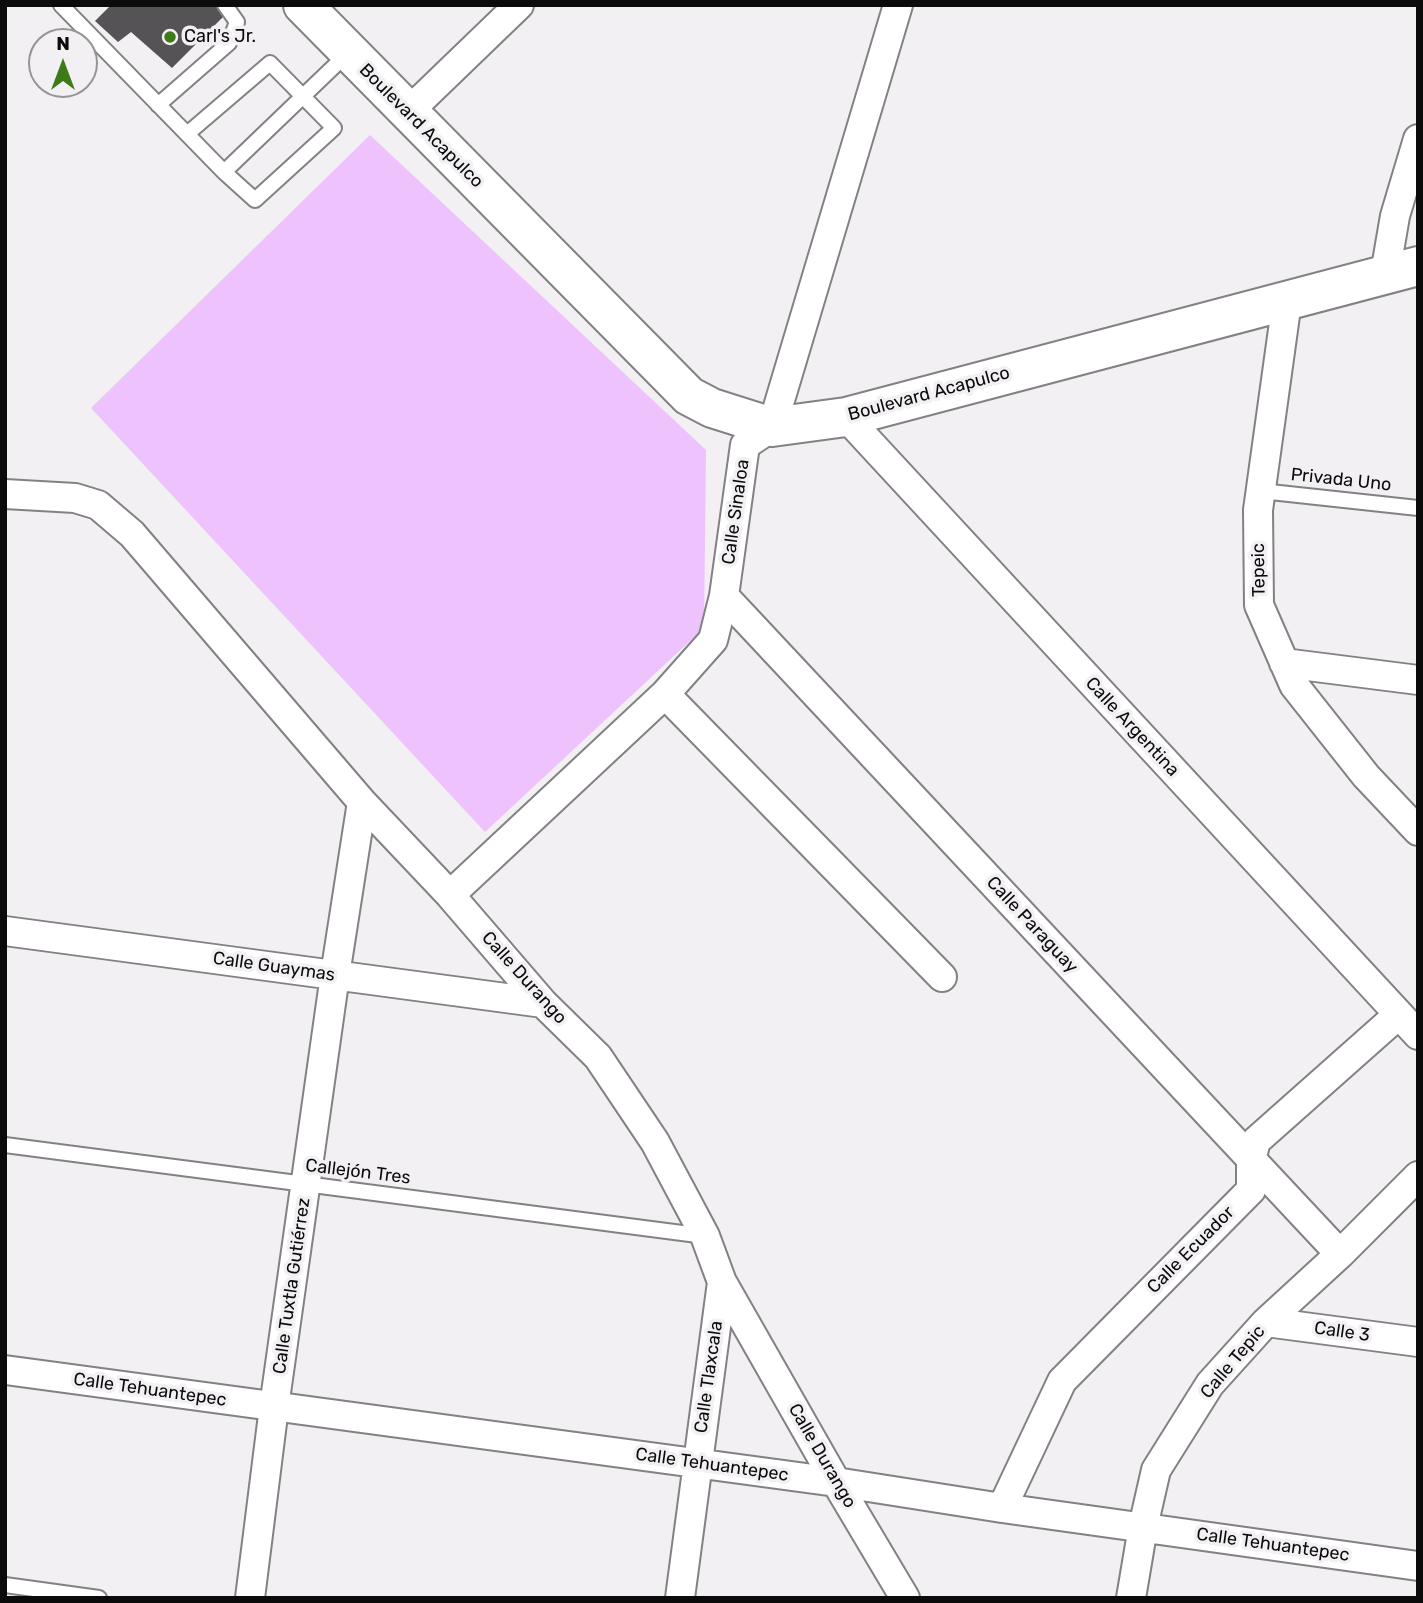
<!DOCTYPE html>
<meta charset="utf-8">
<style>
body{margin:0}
#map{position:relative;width:1423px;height:1603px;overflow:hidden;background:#f2f0f3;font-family:Rubik,sans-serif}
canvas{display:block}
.frame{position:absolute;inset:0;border:7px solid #0c0b0c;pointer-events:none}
.north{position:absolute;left:28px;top:28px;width:70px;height:70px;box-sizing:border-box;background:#f2f0f3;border:2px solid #969497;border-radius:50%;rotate:0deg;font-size:19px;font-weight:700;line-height:28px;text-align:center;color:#0c0b0c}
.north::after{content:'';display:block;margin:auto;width:24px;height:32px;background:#3d7b18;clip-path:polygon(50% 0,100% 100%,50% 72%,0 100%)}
</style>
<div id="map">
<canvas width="1423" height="1603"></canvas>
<div class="frame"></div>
<div class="north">N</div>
</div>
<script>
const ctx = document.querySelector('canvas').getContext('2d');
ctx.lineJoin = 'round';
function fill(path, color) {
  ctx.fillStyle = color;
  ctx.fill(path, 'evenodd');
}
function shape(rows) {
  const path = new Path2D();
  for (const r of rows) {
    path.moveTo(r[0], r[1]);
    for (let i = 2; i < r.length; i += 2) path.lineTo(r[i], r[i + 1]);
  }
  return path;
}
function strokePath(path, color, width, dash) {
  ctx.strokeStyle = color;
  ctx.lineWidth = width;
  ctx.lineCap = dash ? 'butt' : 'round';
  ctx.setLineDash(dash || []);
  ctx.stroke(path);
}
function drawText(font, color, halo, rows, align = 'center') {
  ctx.font = font + ' Rubik,sans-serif';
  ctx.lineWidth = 7;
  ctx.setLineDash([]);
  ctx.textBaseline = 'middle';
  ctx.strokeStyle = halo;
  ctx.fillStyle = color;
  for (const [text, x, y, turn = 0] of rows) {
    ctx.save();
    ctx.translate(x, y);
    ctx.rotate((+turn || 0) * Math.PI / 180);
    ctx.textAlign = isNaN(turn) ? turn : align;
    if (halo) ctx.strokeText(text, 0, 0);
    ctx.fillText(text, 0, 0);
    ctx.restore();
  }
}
const green = shape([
 [370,135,706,450,704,628,485,832,91,408]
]);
const building = shape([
 [111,5,219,5,226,14,172,68,131,32,118,42,95,21]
]);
const lane = shape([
 [61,5,224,172,348,53],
 [158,105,229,43,237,22,225,5],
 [187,134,270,63,334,128,255,200,224,172],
 [1261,491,1418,508],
 [5,1145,705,1236],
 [5,1585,99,1598]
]);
const street = shape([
 [407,113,519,5],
 [1385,274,1395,216,1418,139],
 [1287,301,1258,510,1259,605,1294,685,1366,776,1418,831],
 [846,417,1418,1035],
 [5,494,75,498,98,505,132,534,362,802,450,895,543,1003,598,1057,655,1142,705,1236,722,1282,836,1482,905,1598],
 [724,596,1340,1254],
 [1284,663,1418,680],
 [665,694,942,977],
 [450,895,665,694,713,640,724,596,745,445,772,427,898,5],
 [5,931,543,1003],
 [1266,1322,1418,1342],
 [5,1370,836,1482,1002,1508,1418,1566],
 [1002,1508,1062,1381,1251,1190,1251,1160,1256,1141,1398,1015],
 [250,1598,274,1407,335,975,362,802],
 [680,1598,722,1282],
 [1131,1598,1143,1527,1156,1470,1210,1384,1266,1322,1340,1254,1418,1176]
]);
const secondary = shape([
 [303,5,689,396,712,408,772,427,846,417,1418,266]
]);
const markers = [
 [170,37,7,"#3d7b18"]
];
const poiNames = [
 ["Carl's Jr.",184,37]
];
const streetNames = [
 ["Boulevard Acapulco",421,126,45],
 ["Boulevard Acapulco",929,394,-15],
 ["Privada Uno",1341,480,6],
 ["Calle Sinaloa",736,512,-82],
 ["Tepeic",1259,570,-91],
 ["Calle Argentina",1132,727,47],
 ["Calle Paraguay",1032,925,47],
 ["Calle Guaymas",274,967,8],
 ["Calle Durango",524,978,48],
 ["Callejón Tres",358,1172,7],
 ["Calle Ecuador",1191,1250,-45],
 ["Calle Tuxtla Gutiérrez",292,1286,-82],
 ["Calle 3",1342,1332,8],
 ["Calle Tepic",1233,1362,-50],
 ["Calle Tlaxcala",709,1377,-82],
 ["Calle Tehuantepec",150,1390,8],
 ["Calle Durango",822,1456,60],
 ["Calle Tehuantepec",712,1465,8],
 ["Calle Tehuantepec",1273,1545,8]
];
fill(green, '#edc2fd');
fill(building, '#555356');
strokePath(lane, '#838184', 18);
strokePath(street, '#838184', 32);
strokePath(secondary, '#838184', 42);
strokePath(lane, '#fff', 14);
strokePath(street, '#fff', 28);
strokePath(secondary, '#fff', 38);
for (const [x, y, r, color] of markers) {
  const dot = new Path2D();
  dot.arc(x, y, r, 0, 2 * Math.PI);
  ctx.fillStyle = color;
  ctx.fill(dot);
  strokePath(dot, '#f2f0f3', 2.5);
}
drawText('18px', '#0c0b0c', '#f2f0f3', poiNames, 'left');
drawText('18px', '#0c0b0c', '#f2f0f3', streetNames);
</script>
